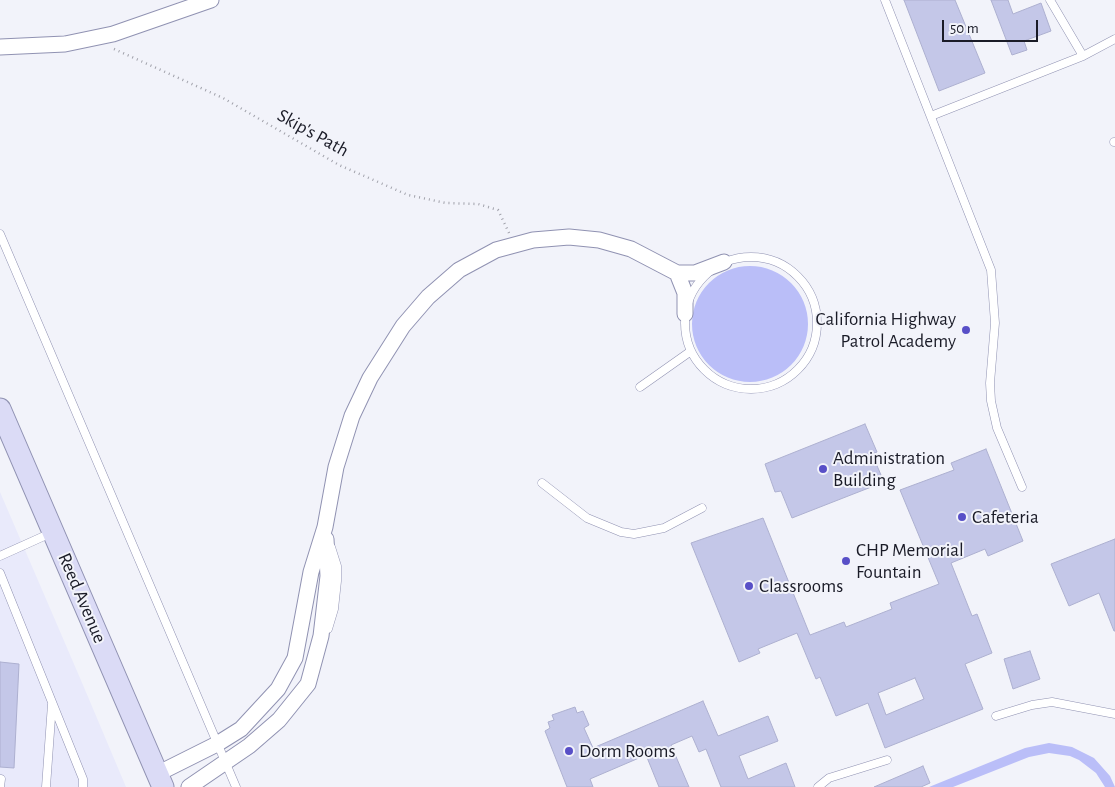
<!DOCTYPE html>
<style>
body{margin:0}
#map{position:relative;width:1115px;height:787px;overflow:hidden;background:#f2f3fa;font-family:"Alegreya Sans",sans-serif}
canvas{display:block}
.scale{position:absolute;left:942px;top:20px;width:96px;height:22px;box-sizing:border-box;border:2px solid #1a1b27;border-top:0;padding-left:6px;font-size:15px;line-height:18px;white-space:nowrap;color:#1a1b27;-webkit-text-stroke:4px #f2f3fa;paint-order:stroke}
</style>
<div id="map">
<canvas width="1115" height="787"></canvas>
<div class="scale">50 m</div>
</div>
<script>
const ctx = document.querySelector('canvas').getContext('2d');
ctx.lineJoin = 'round';
function fill(path, color) {
  ctx.fillStyle = color;
  ctx.fill(path, 'evenodd');
}
function shape(rows) {
  const path = new Path2D();
  for (const r of rows) {
    if (r.length === 3) {
      path.moveTo(r[0] + r[2], r[1]);
      path.arc(r[0], r[1], r[2], 0, 2 * Math.PI);
      continue;
    }
    path.moveTo(r[0], r[1]);
    for (let i = 2; i < r.length; i += 2) path.lineTo(r[i], r[i + 1]);
  }
  return path;
}
function strokePath(path, color, width, dash) {
  ctx.strokeStyle = color;
  ctx.lineWidth = width;
  ctx.lineCap = dash ? 'butt' : 'round';
  ctx.setLineDash(dash || []);
  ctx.stroke(path);
}
function drawText(font, color, halo, rows, align = 'center') {
  ctx.font = font + ' "Alegreya Sans",sans-serif';
  ctx.lineWidth = 4;
  ctx.setLineDash([]);
  ctx.textBaseline = 'middle';
  ctx.strokeStyle = halo;
  ctx.fillStyle = color;
  for (const [text, x, y, turn = 0] of rows) {
    ctx.save();
    ctx.translate(x, y);
    ctx.rotate((+turn || 0) * Math.PI / 180);
    ctx.textAlign = isNaN(turn) ? turn : align;
    if (halo) ctx.strokeText(text, 0, 0);
    ctx.fillText(text, 0, 0);
    ctx.restore();
  }
}
const built = shape([
 [0,492,83,685,126,787,0,787]
]);
const green = shape([
 [750,324,58],
 [1049,743,1072,747,1094,758,1110,776,1115,787,1105,787,1096,773,1079,760,1070,756,1049,753,1029,757,953,787,929,787,1025,748]
]);
const building = shape([
 [904,0,955,0,985,73,939,91,904,0],
 [991,0,1008,0,1013,14,1041,3,1051,31,1024,41,1027,50,1012,55,991,0],
 [865,424,877,452,872,454,884,482,792,518,781,491,775,492,765,464,865,424],
 [986,449,1023,541,988,556,985,549,951,563,972,616,977,614,992,653,965,664,983,709,885,748,868,703,836,716,820,677,816,679,797,633,758,649,760,653,739,662,691,543,763,518,810,635,844,622,846,627,892,609,890,603,939,584,900,490,954,470,951,463,986,449],
 [915,678,924,699,886,715,878,693,915,678],
 [1115,539,1115,631,1114,631,1099,593,1069,606,1051,564,1115,539],
 [1030,651,1040,679,1013,689,1004,659,1030,651],
 [0,662,19,664,14,768,0,767,0,662],
 [703,701,718,736,768,716,778,741,739,756,748,779,786,763,795,787,721,787,706,749,699,752,692,736,671,745,689,787,659,787,646,755,590,779,593,787,567,787,545,731,550,728,548,722,554,720,552,715,575,707,577,713,583,711,589,725,584,728,593,748,703,701],
 [923,766,930,783,921,787,874,787,923,766]
]);
const path = shape([
 [114,49,223,98,339,165,408,195,446,203,478,204,498,210,509,233]
]);
const lane = shape([
 [885,0,991,270,995,323,990,383,991,401,997,428,1022,487],
 [1050,0,1083,56],
 [931,116,1083,56,1115,39],
 [1114,142,1115,142],
 [0,234,236,787],
 [751,323,66],
 [640,387,691,351],
 [542,483,587,518,621,532,634,534,664,528,702,508],
 [0,556,51,533],
 [0,573,83,779,83,787],
 [328,629,334,609,337,581,337,566,331,547],
 [996,716,1032,705,1052,702,1115,714],
 [0,787,1,779],
 [46,787,52,704],
 [818,787,829,778,887,760]
]);
const street = shape([
 [0,47,65,44,113,34,211,0],
 [677,273,685,293,685,314],
 [157,774,217,744,241,729,278,689,295,658,311,572,325,527,336,467,352,416,370,378,403,326,428,297,459,270,496,250,533,240,569,237,599,240,631,249,677,273,695,273,724,262],
 [189,787,249,746,279,720,308,684,321,636,328,576,326,539]
]);
const secondary = shape([
 [0,409,163,787]
]);
const markers = [
 [966,330,5,"#584fc7"],
 [823,469,5,"#584fc7"],
 [962,517,5,"#584fc7"],
 [846,561,5,"#584fc7"],
 [749,586,5,"#584fc7"],
 [569,751,5,"#584fc7"]
];
const streetNames = [
 ["Skip's Path",313,133,29],
 ["Reed Avenue",82,598,67]
];
const poiNames = [
 ["California Highway",956,319,"right"],
 ["Patrol Academy",956,341,"right"],
 ["Administration",833,458],
 ["Building",833,480],
 ["Cafeteria",972,517],
 ["CHP Memorial",856,550],
 ["Fountain",856,572],
 ["Classrooms",759,586],
 ["Dorm Rooms",579,751]
];
fill(built, '#e9eafb');
fill(green, '#babef8');
fill(building, '#c4c7e8');
strokePath(building, '#adb0d0', 1);
strokePath(lane, '#9092b2', 9);
strokePath(street, '#9092b2', 17);
strokePath(secondary, '#9092b2', 23);
strokePath(path, '#a0a1aa', 2.5, [1, 4]);
strokePath(lane, '#fff', 8);
strokePath(street, '#fff', 15);
strokePath(secondary, '#dbdbf6', 21);
for (const [x, y, r, color] of markers) {
  const dot = new Path2D();
  dot.arc(x, y, r, 0, 2 * Math.PI);
  ctx.fillStyle = color;
  ctx.fill(dot);
  strokePath(dot, '#f2f3fa', 2);
}
drawText('19px', '#1a1b27', '#f2f3fa', streetNames);
drawText('19px', '#1a1b27', '#f2f3fa', poiNames, 'left');
</script>
